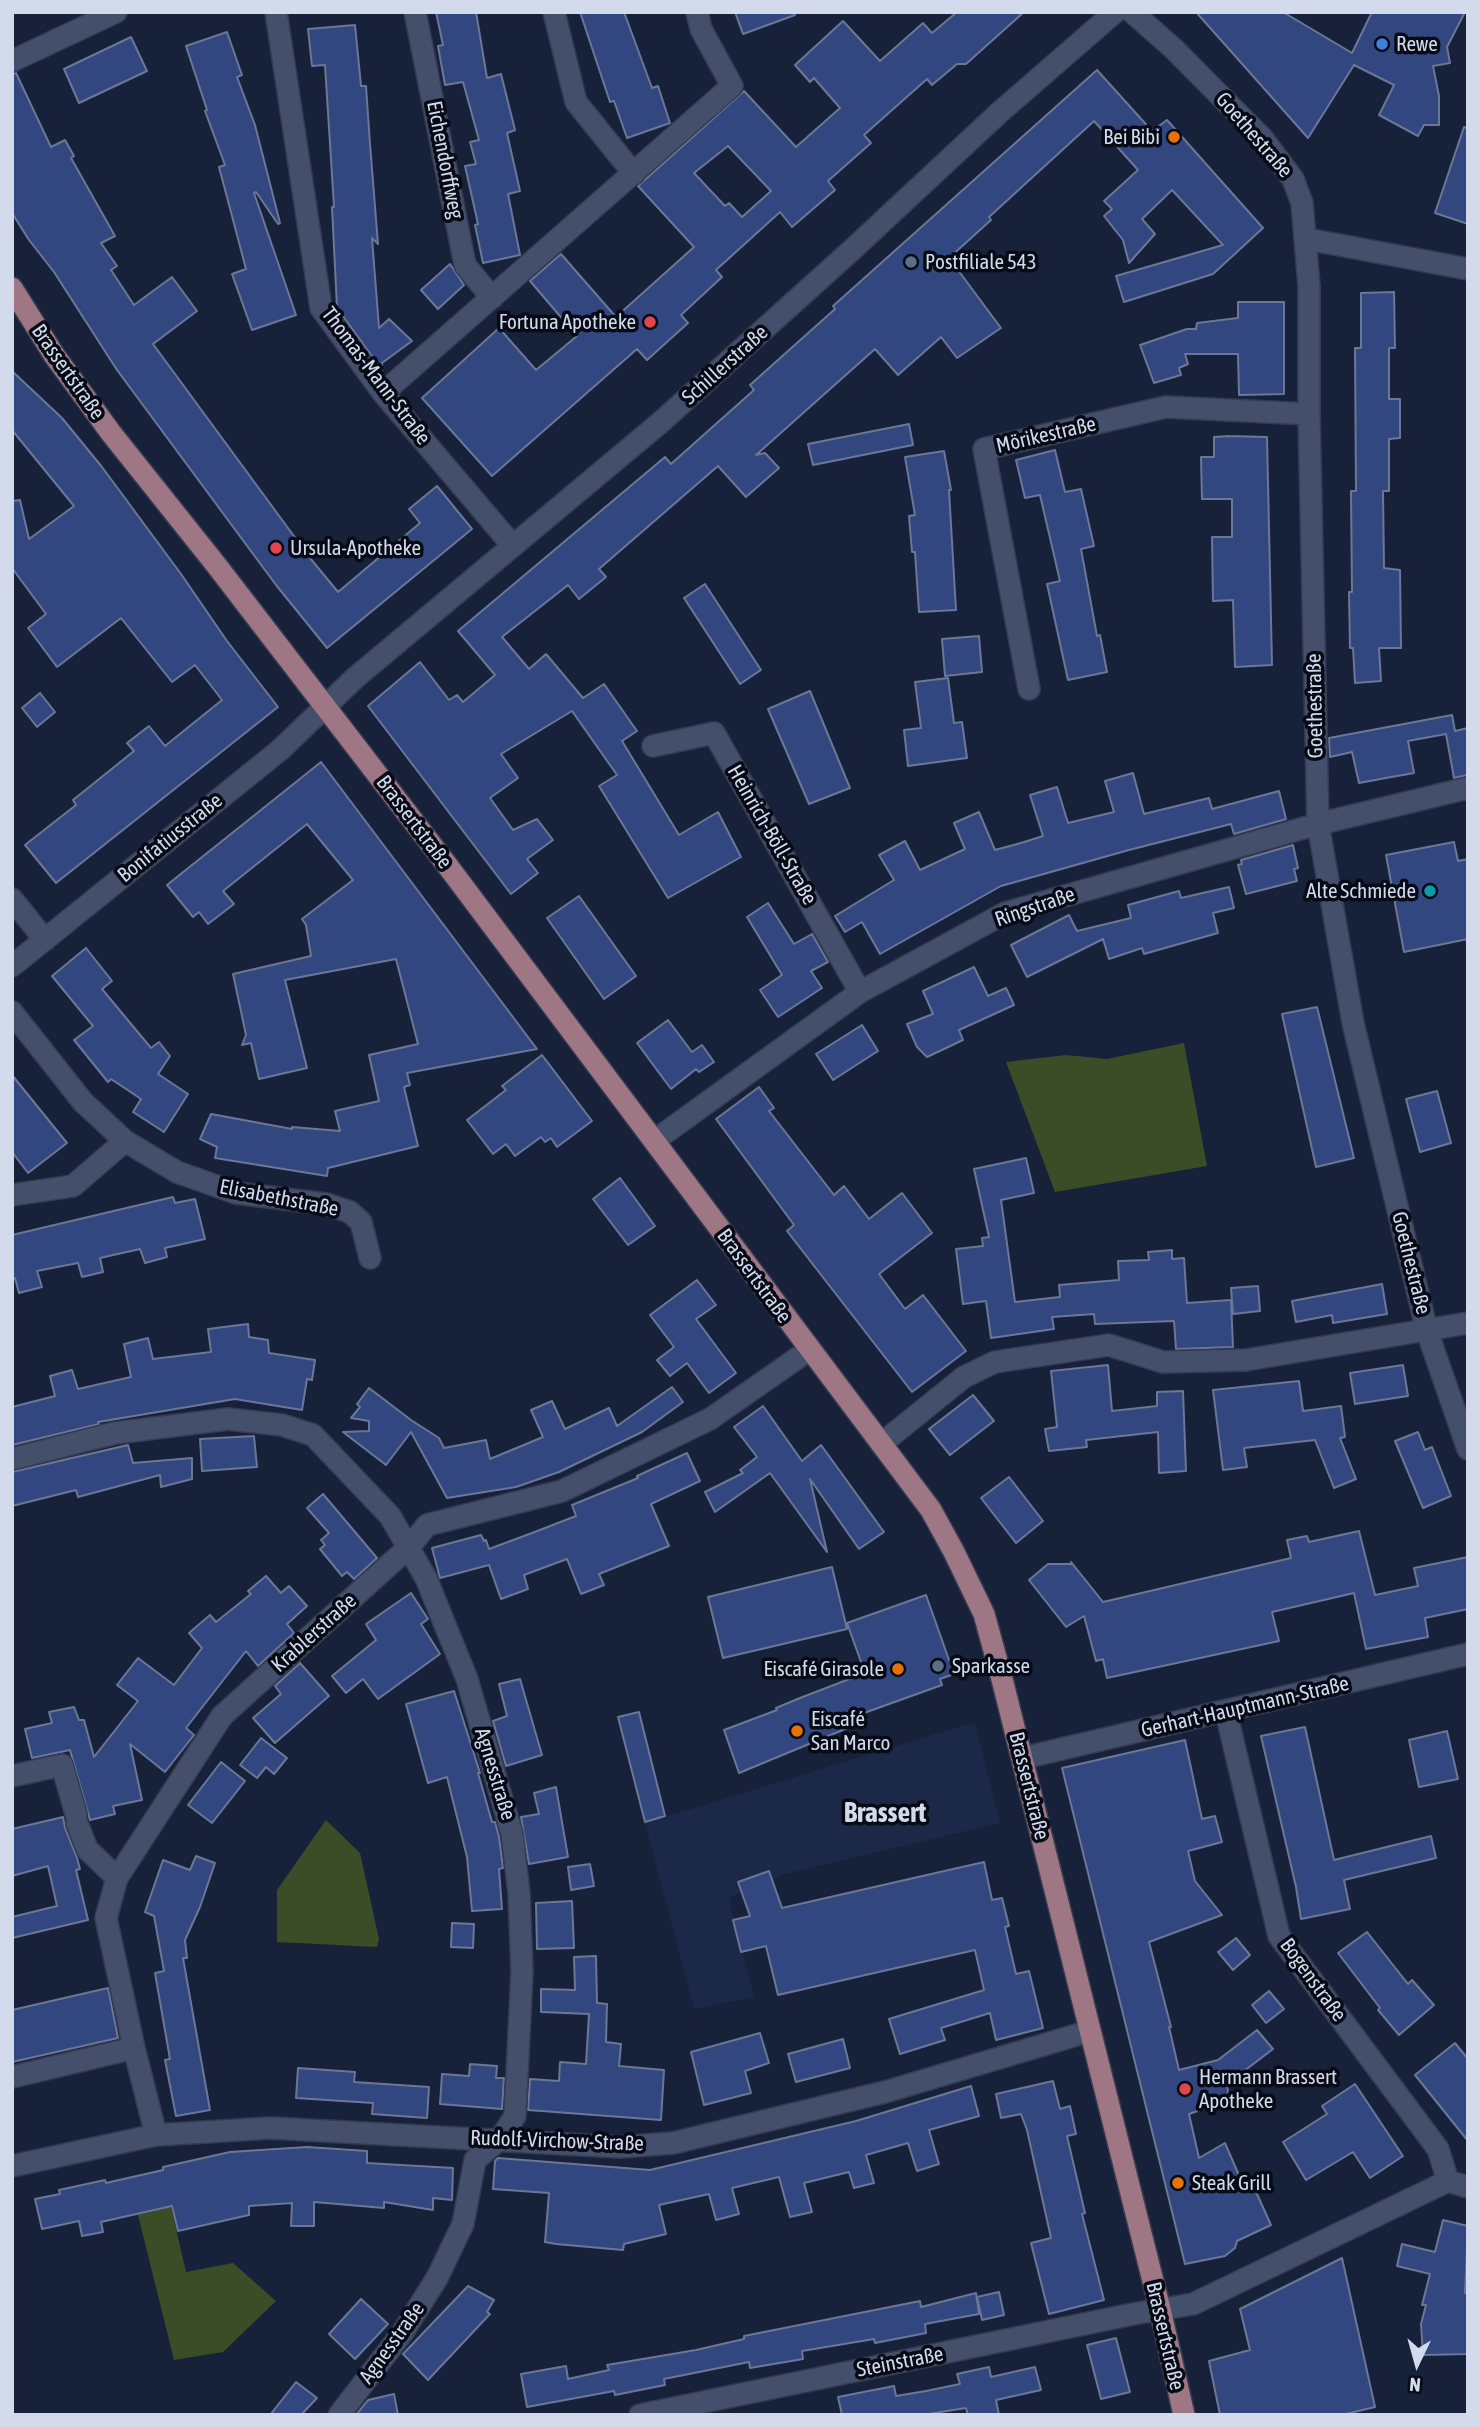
<!DOCTYPE html>
<meta charset="utf-8">
<style>
body{margin:0}
#map{position:relative;width:1480px;height:2427px;overflow:hidden;background:#17213a;font-family:"Asap Condensed",sans-serif}
canvas{display:block}
.frame{position:absolute;inset:0;border:14px solid #d3daeb;pointer-events:none}
.north{position:absolute;left:1382px;top:2329px;width:70px;height:70px;-webkit-text-stroke:5px #070b16;paint-order:stroke;rotate:185deg;font-size:19px;font-weight:700;line-height:28px;text-align:center;color:#d3daeb}
.north::after{content:'';display:block;margin:auto;width:24px;height:32px;background:#d3daeb;clip-path:polygon(50% 0,100% 100%,50% 72%,0 100%)}
</style>
<div id="map">
<canvas width="1480" height="2427"></canvas>
<div class="frame"></div>
<div class="north">N</div>
</div>
<script>
const ctx = document.querySelector('canvas').getContext('2d');
ctx.lineJoin = 'round';
function fill(path, color) {
  ctx.fillStyle = color;
  ctx.fill(path, 'evenodd');
}
function shape(rows) {
  const path = new Path2D();
  for (const r of rows) {
    path.moveTo(r[0], r[1]);
    for (let i = 2; i < r.length; i += 2) path.lineTo(r[i], r[i + 1]);
  }
  return path;
}
function strokePath(path, color, width, dash) {
  ctx.strokeStyle = color;
  ctx.lineWidth = width;
  ctx.lineCap = dash ? 'butt' : 'round';
  ctx.setLineDash(dash || []);
  ctx.stroke(path);
}
function drawText(font, color, halo, rows, align = 'center') {
  ctx.font = font + ' "Asap Condensed",sans-serif';
  ctx.lineWidth = 7;
  ctx.setLineDash([]);
  ctx.textBaseline = 'middle';
  ctx.strokeStyle = halo;
  ctx.fillStyle = color;
  for (const [text, x, y, turn = 0] of rows) {
    ctx.save();
    ctx.translate(x, y);
    ctx.rotate((+turn || 0) * Math.PI / 180);
    ctx.textAlign = isNaN(turn) ? turn : align;
    if (halo) ctx.strokeText(text, 0, 0);
    ctx.fillText(text, 0, 0);
    ctx.restore();
  }
}
const built = shape([
 [975,1722,1000,1823,785,1874,729,1898,754,1997,694,2009,645,1823]
]);
const green = shape([
 [1184,1043,1207,1166,1055,1192,1006,1062,1066,1055,1107,1059],
 [326,1820,360,1853,379,1939,377,1947,277,1942,277,1890],
 [171,2207,186,2272,233,2263,276,2301,223,2352,174,2360,138,2215]
]);
const building = shape([
 [436,12,476,12,487,78,501,74,515,130,507,133,520,191,508,194,520,255,483,263,475,225,478,224,465,166,476,164,470,142,479,140,463,82,445,85,438,46,443,45,436,12],
 [580,12,624,12,652,88,658,86,670,123,627,138,614,101,610,102,580,12],
 [735,12,795,12,795,15,743,34,735,12],
 [957,12,1024,12,966,64,957,64,932,85,927,79,864,135,871,143,828,181,835,190,792,227,780,212,716,270,722,277,681,315,688,323,647,360,637,349,492,476,422,398,499,328,536,370,577,336,530,281,561,254,616,317,694,247,638,186,744,91,796,147,840,108,814,78,810,82,795,65,843,21,880,61,923,23,932,33,957,12],
 [728,146,771,191,742,217,729,203,725,206,694,173,728,146],
 [1196,12,1283,12,1352,53,1372,12,1465,12,1447,47,1450,63,1433,66,1439,96,1439,125,1424,125,1418,136,1379,115,1394,85,1354,65,1308,138,1196,12],
 [355,25,361,86,366,86,370,144,378,244,372,238,379,328,389,319,412,341,382,363,382,370,337,308,332,207,334,207,325,65,312,66,308,29,355,25],
 [227,32,242,75,237,77,255,125,280,223,278,224,256,192,254,193,296,315,252,330,232,274,246,269,219,167,225,165,205,111,207,110,186,46,227,32],
 [131,37,147,71,79,103,64,69,131,37],
 [1097,70,1152,131,1167,120,1263,228,1213,274,1124,302,1116,276,1223,245,1172,190,1142,219,1155,234,1129,263,1123,240,1104,216,1112,209,1104,201,1138,170,1094,121,989,217,991,220,949,258,1001,328,957,358,941,337,898,375,875,349,756,455,765,453,779,468,746,497,718,466,599,569,606,577,579,599,568,585,502,637,529,669,546,654,583,698,604,684,637,731,622,741,679,835,718,812,741,857,668,898,599,786,617,775,572,711,501,754,518,778,490,798,513,830,537,819,553,840,527,859,538,873,511,894,368,706,420,662,449,700,457,695,463,702,495,675,458,631,665,457,671,464,754,390,750,385,835,309,833,306,1097,70],
 [16,73,51,147,65,140,74,156,71,158,115,236,101,243,117,266,111,270,134,305,172,277,197,311,153,344,310,558,338,592,420,523,409,509,437,486,472,529,327,648,276,585,117,370,54,272,29,240,12,213,12,74,16,73],
 [1464,127,1468,128,1468,224,1435,213,1464,127],
 [450,264,464,285,438,309,421,290,450,264],
 [1394,292,1395,348,1389,348,1389,399,1400,399,1400,438,1389,439,1389,491,1383,491,1384,568,1400,570,1401,648,1379,648,1381,681,1355,683,1353,648,1350,648,1349,592,1352,592,1351,491,1356,491,1355,348,1361,348,1361,293,1394,292],
 [1238,302,1284,302,1284,394,1239,395,1238,354,1185,354,1188,364,1179,368,1181,375,1154,383,1140,345,1187,329,1196,329,1197,323,1238,318,1238,302],
 [12,371,62,418,102,467,181,574,227,641,278,707,56,883,25,845,76,805,73,800,134,751,127,743,149,726,165,746,222,700,195,665,172,682,121,618,57,667,28,628,46,614,12,568,12,501,20,500,29,539,74,506,12,430,12,371],
 [909,424,913,445,813,465,808,444,909,424],
 [1229,436,1267,437,1272,665,1235,667,1233,600,1213,601,1212,537,1232,537,1232,499,1202,499,1201,457,1214,457,1214,437,1229,436],
 [1055,450,1065,492,1081,489,1094,546,1081,549,1097,636,1100,635,1107,672,1068,680,1047,584,1060,581,1040,495,1025,498,1016,460,1055,450],
 [944,451,951,490,949,490,956,610,919,612,915,552,912,552,909,516,915,515,905,457,944,451],
 [705,584,761,670,740,684,684,598,705,584],
 [979,636,982,672,945,676,942,639,979,636],
 [948,678,954,723,962,722,967,758,908,766,904,730,921,728,915,682,948,678],
 [810,691,850,788,809,804,768,709,810,691],
 [40,693,55,712,37,727,22,708,40,693],
 [1452,715,1455,731,1468,728,1468,775,1454,778,1446,734,1408,741,1414,773,1386,778,1359,783,1352,752,1330,757,1329,738,1452,715],
 [321,762,537,1049,407,1073,410,1085,404,1087,418,1146,328,1168,327,1176,215,1158,217,1147,200,1139,211,1114,292,1129,292,1127,340,1131,335,1111,379,1101,369,1055,418,1044,396,959,285,980,307,1068,259,1079,251,1043,242,1045,246,1035,233,974,311,956,306,925,302,919,353,880,307,824,223,891,234,904,208,924,199,912,193,917,167,885,321,762],
 [1133,773,1144,814,1209,798,1212,809,1279,791,1286,819,1234,834,1231,824,1129,850,1001,886,880,954,862,922,845,932,835,916,894,880,879,855,905,841,920,870,965,849,954,823,979,812,995,850,1021,843,1043,836,1030,795,1057,787,1068,823,1114,812,1105,781,1133,773],
 [1454,842,1458,861,1468,859,1468,939,1404,952,1386,855,1454,842],
 [1293,845,1298,868,1294,869,1297,881,1246,894,1238,865,1242,864,1241,860,1293,845],
 [1229,887,1234,908,1213,913,1218,933,1165,948,1144,954,1142,948,1109,959,1103,939,1027,977,1011,945,1069,915,1077,931,1131,918,1128,905,1179,891,1181,898,1229,887],
 [579,896,636,976,604,999,547,918,579,896],
 [768,903,794,944,812,934,828,962,811,971,822,988,778,1017,760,990,782,975,747,917,768,903],
 [86,948,112,981,102,989,151,1048,159,1042,170,1056,158,1074,188,1094,164,1132,133,1112,141,1099,111,1079,108,1082,74,1040,93,1026,52,976,86,948],
 [974,967,988,996,1006,988,1014,1005,959,1030,963,1040,927,1057,917,1047,907,1024,933,1014,923,991,974,967],
 [1317,1007,1354,1158,1316,1167,1282,1014,1317,1007],
 [668,1020,692,1052,702,1045,714,1062,699,1072,696,1069,671,1089,637,1043,668,1020],
 [862,1025,878,1051,833,1080,816,1054,862,1025],
 [542,1055,592,1121,557,1147,551,1138,545,1142,541,1137,515,1156,506,1144,493,1154,467,1120,506,1090,502,1086,542,1055],
 [12,1075,67,1143,28,1173,12,1152,12,1075],
 [759,1087,774,1108,769,1111,834,1195,844,1186,869,1219,902,1193,932,1233,879,1274,905,1309,923,1295,966,1351,912,1392,787,1231,794,1225,716,1119,759,1087],
 [1437,1091,1451,1143,1420,1152,1406,1099,1437,1091],
 [1026,1158,1034,1193,1001,1200,1015,1302,1060,1297,1059,1285,1119,1280,1118,1261,1149,1260,1148,1252,1172,1250,1172,1259,1184,1258,1187,1303,1231,1300,1233,1347,1176,1349,1174,1321,1095,1324,1094,1314,1052,1317,1054,1329,991,1338,986,1301,963,1304,956,1249,983,1246,982,1238,989,1237,974,1169,1026,1158],
 [620,1178,655,1226,628,1245,593,1199,620,1178],
 [173,1197,175,1203,195,1199,205,1239,165,1248,167,1257,145,1263,140,1249,100,1258,103,1272,82,1277,78,1263,37,1271,42,1287,19,1293,15,1278,12,1279,12,1235,173,1197],
 [697,1280,716,1305,696,1319,736,1373,709,1393,687,1363,670,1376,657,1360,674,1347,650,1315,697,1280],
 [1382,1284,1387,1314,1333,1323,1332,1315,1296,1322,1292,1301,1382,1284],
 [1258,1286,1260,1311,1233,1314,1231,1288,1258,1286],
 [248,1324,249,1337,268,1340,269,1353,315,1360,312,1380,307,1379,302,1410,235,1399,98,1422,99,1424,12,1445,12,1407,55,1396,50,1376,72,1370,78,1389,131,1377,124,1344,148,1338,153,1359,211,1352,208,1329,248,1324],
 [1108,1365,1112,1411,1157,1406,1157,1392,1183,1391,1186,1471,1159,1473,1158,1432,1086,1440,1087,1447,1049,1451,1045,1429,1057,1427,1051,1371,1108,1365],
 [1403,1365,1408,1396,1355,1404,1350,1373,1403,1365],
 [1299,1381,1303,1411,1341,1406,1345,1437,1340,1438,1356,1479,1334,1488,1315,1440,1244,1448,1247,1467,1223,1470,1213,1390,1299,1381],
 [672,1387,683,1402,642,1432,559,1472,516,1487,447,1498,411,1432,386,1465,343,1432,369,1431,369,1421,351,1418,360,1407,357,1404,369,1388,411,1420,439,1438,444,1448,486,1440,490,1459,543,1437,531,1410,552,1401,565,1429,609,1408,617,1426,672,1387],
 [973,1395,994,1421,950,1455,929,1429,973,1395],
 [763,1406,802,1461,821,1445,884,1532,859,1549,810,1479,827,1552,770,1473,715,1512,705,1492,743,1473,740,1470,757,1457,734,1427,763,1406],
 [1418,1432,1425,1450,1432,1447,1451,1496,1423,1508,1395,1441,1418,1432],
 [254,1436,257,1467,202,1471,200,1439,254,1436],
 [128,1445,133,1463,192,1458,192,1479,161,1487,160,1475,78,1497,76,1490,12,1506,12,1472,128,1445],
 [687,1453,700,1481,651,1504,669,1546,599,1574,604,1585,581,1594,567,1559,524,1575,528,1589,501,1599,489,1565,440,1578,432,1548,481,1535,484,1541,486,1540,489,1549,532,1533,576,1516,572,1505,638,1478,637,1476,687,1453],
 [1009,1477,1043,1521,1016,1543,981,1498,1009,1477],
 [323,1494,377,1558,354,1579,347,1572,342,1576,320,1549,325,1545,321,1540,329,1533,307,1508,323,1494],
 [1359,1531,1375,1595,1418,1586,1414,1568,1468,1557,1468,1609,1425,1618,1428,1637,1366,1649,1354,1593,1272,1612,1279,1641,1107,1678,1103,1659,1096,1661,1084,1616,1066,1627,1029,1580,1048,1564,1072,1564,1071,1562,1103,1602,1291,1558,1287,1540,1307,1536,1309,1542,1359,1531],
 [832,1567,847,1629,723,1658,708,1597,832,1567],
 [266,1576,281,1593,289,1586,307,1606,287,1624,294,1633,258,1666,246,1651,186,1728,194,1735,165,1772,130,1744,142,1800,113,1806,115,1814,90,1820,70,1750,32,1758,25,1729,52,1723,49,1712,74,1707,79,1720,84,1720,94,1757,138,1701,117,1685,138,1658,174,1685,202,1648,189,1633,210,1615,216,1622,251,1594,248,1591,266,1576],
 [411,1593,428,1619,421,1624,440,1654,378,1699,363,1679,346,1693,332,1676,376,1640,366,1624,411,1593],
 [926,1595,954,1674,940,1679,942,1685,864,1713,867,1720,739,1773,724,1730,777,1710,776,1708,800,1698,865,1673,847,1623,926,1595],
 [300,1663,329,1696,275,1743,253,1718,281,1694,275,1686,300,1663],
 [520,1679,542,1755,506,1766,493,1721,507,1716,499,1684,520,1679],
 [454,1691,480,1773,478,1773,492,1822,495,1822,499,1837,503,1868,499,1869,502,1909,472,1911,467,1857,447,1777,428,1783,406,1704,454,1691],
 [639,1712,665,1816,645,1822,618,1717,639,1712],
 [1305,1727,1334,1860,1431,1836,1436,1858,1344,1880,1350,1909,1301,1919,1296,1887,1261,1736,1305,1727],
 [1447,1731,1458,1779,1419,1787,1409,1740,1447,1731],
 [261,1738,287,1758,274,1774,266,1767,257,1778,240,1765,261,1738],
 [1185,1740,1202,1819,1215,1816,1222,1842,1188,1851,1195,1881,1222,1915,1149,1942,1171,2027,1169,2027,1179,2070,1218,2060,1257,2030,1273,2049,1227,2084,1229,2100,1189,2114,1199,2158,1225,2143,1244,2187,1252,2183,1271,2225,1237,2241,1235,2248,1225,2256,1185,2264,1062,1768,1185,1740],
 [221,1762,245,1781,212,1823,188,1805,221,1762],
 [556,1787,568,1857,529,1864,521,1817,539,1814,534,1793,556,1787],
 [63,1817,65,1828,77,1858,80,1869,76,1870,88,1920,12,1938,12,1917,57,1906,48,1866,12,1876,12,1829,63,1817],
 [196,1856,215,1863,200,1907,185,1940,187,1958,183,1958,210,2110,176,2116,165,2060,170,2059,155,1973,164,1971,154,1916,145,1912,163,1860,190,1870,196,1856],
 [984,1862,992,1900,1002,1898,1009,1926,1005,1927,1016,1974,1029,1971,1043,2028,996,2040,990,2013,941,2028,945,2040,900,2054,889,2019,984,1990,975,1950,778,1995,766,1946,741,1952,733,1920,750,1916,738,1882,769,1871,782,1908,984,1862],
 [590,1864,594,1886,571,1890,568,1867,590,1864],
 [572,1901,574,1948,537,1949,536,1903,572,1901],
 [452,1923,474,1924,473,1948,451,1947,452,1923],
 [1367,1932,1408,1984,1412,1980,1434,2005,1399,2035,1378,2010,1380,2008,1338,1953,1367,1932],
 [1236,1938,1250,1955,1233,1970,1218,1952,1236,1938],
 [596,1956,597,2003,607,2004,606,2042,621,2044,619,2066,664,2070,661,2120,528,2110,530,2079,559,2081,560,2062,586,2064,589,2014,541,2012,541,1989,575,1990,574,1957,596,1956],
 [108,1988,118,2038,12,2062,12,2010,108,1988],
 [1269,1991,1284,2009,1266,2023,1252,2005,1269,1991],
 [760,2033,769,2063,745,2071,751,2093,704,2105,691,2052,760,2033],
 [843,2039,850,2068,796,2082,788,2054,843,2039],
 [1455,2043,1468,2059,1468,2141,1415,2075,1455,2043],
 [470,2064,497,2066,496,2078,504,2078,502,2109,440,2104,442,2074,469,2076,470,2064],
 [298,2068,355,2072,354,2082,429,2087,427,2118,372,2114,373,2103,296,2098,298,2068],
 [1053,2081,1060,2109,1070,2106,1076,2134,1067,2136,1085,2213,1082,2214,1104,2300,1049,2314,1031,2243,1051,2238,1027,2130,1021,2114,1001,2118,996,2094,1053,2081],
 [1355,2084,1403,2156,1370,2178,1353,2152,1306,2180,1283,2142,1327,2114,1322,2106,1355,2084],
 [971,2086,979,2116,929,2130,939,2164,917,2171,908,2143,866,2155,874,2183,854,2188,849,2172,804,2183,812,2212,790,2217,779,2177,732,2188,739,2214,716,2220,709,2194,659,2205,666,2234,624,2244,623,2250,556,2244,545,2242,549,2193,493,2189,495,2161,498,2158,650,2170,856,2121,971,2086],
 [307,2147,367,2151,367,2163,453,2168,452,2200,433,2198,433,2210,384,2202,384,2208,314,2202,314,2226,291,2226,292,2203,249,2206,249,2215,178,2231,172,2206,101,2222,103,2232,82,2236,79,2221,42,2229,35,2199,60,2194,59,2190,105,2180,106,2183,163,2170,163,2167,230,2152,307,2147],
 [1443,2220,1468,2226,1465,2293,1468,2293,1468,2354,1423,2355,1421,2324,1426,2305,1422,2305,1430,2274,1397,2266,1402,2244,1435,2252,1443,2220],
 [1342,2258,1375,2407,1342,2415,1220,2415,1209,2361,1250,2350,1240,2309,1342,2258],
 [468,2286,494,2300,487,2312,490,2314,428,2380,403,2354,468,2286],
 [999,2292,1004,2315,982,2320,977,2297,999,2292],
 [976,2293,979,2314,925,2324,926,2333,875,2343,874,2339,802,2351,803,2359,750,2368,749,2362,664,2379,665,2385,615,2395,614,2391,527,2407,521,2374,566,2366,568,2379,609,2370,607,2365,696,2350,744,2339,744,2336,920,2301,921,2307,976,2293],
 [361,2299,388,2324,355,2359,329,2334,361,2299],
 [1116,2338,1130,2392,1101,2399,1087,2345,1116,2338],
 [989,2367,991,2377,1035,2367,1041,2390,996,2400,999,2415,968,2415,966,2408,922,2415,842,2415,838,2397,894,2386,896,2396,926,2391,960,2384,957,2374,989,2367],
 [296,2382,317,2398,301,2415,270,2415,296,2382],
 [394,2394,398,2415,356,2415,368,2400,394,2394]
]);
const minor = shape([
 [276,12,321,308,383,393,513,546],
 [415,12,465,265,492,298],
 [554,12,576,102,634,174],
 [1132,12,1174,49,1263,139,1293,179,1302,203,1309,286,1309,414,1318,824,1353,1023,1427,1331,1468,1449],
 [12,61,116,12],
 [1307,239,1468,269],
 [383,393,732,86,701,29,697,12],
 [1029,689,984,449,1166,407,1309,414],
 [653,746,714,733,860,992],
 [12,899,45,940],
 [12,966,280,750,355,678,661,422,854,248,1000,112,1115,12],
 [12,1012,83,1102,125,1141,177,1172,236,1193,326,1204,350,1212,361,1222,370,1258],
 [654,1141,860,992,1005,913,1318,824,1468,788],
 [12,1195,73,1186,125,1141],
 [881,1444,964,1377,995,1362,1109,1345,1163,1362,1246,1360,1468,1323],
 [12,1459,115,1433,228,1419,282,1425,313,1435,390,1516,426,1578,467,1679,512,1834,519,1893,522,1972,515,2116,500,2139,475,2160,463,2224,437,2278,403,2332,339,2415],
 [1226,1712,1279,1936,1438,2149,1448,2181],
 [1023,1758,1468,1654],
 [12,1776,62,1765,76,1814],
 [77,1823,87,1849,117,1878],
 [12,2077,134,2048],
 [156,2135,134,2048,106,1918,117,1878,222,1716,410,1546,427,1525,562,1491,710,1419,809,1350],
 [12,2166,156,2135,271,2128,620,2147,673,2143,885,2092,1090,2031],
 [640,2415,1133,2314,1193,2304,1448,2181,1468,2187]
]);
const major = shape([
 [12,288,54,355,111,433,217,566,447,865,931,1510,954,1552,984,1614,1003,1683,1160,2309,1184,2415]
]);
const markers = [
 [1382,44,7,"#3f7fe0"],
 [1174,137,7,"#e8710a"],
 [911,262,7,"#5c6f8a"],
 [650,322,7,"#e0444e"],
 [276,548,7,"#e0444e"],
 [1430,891,7,"#0f9aa8"],
 [938,1666,7,"#5c6f8a"],
 [898,1669,7,"#e8710a"],
 [797,1731,7,"#e8710a"],
 [1185,2089,7,"#e0444e"],
 [1178,2183,7,"#e8710a"]
];
const poiNames = [
 ["Rewe",1396,44],
 ["Bei Bibi",1160,137,"right"],
 ["Postfiliale 543",925,262],
 ["Fortuna Apotheke",636,322,"right"],
 ["Ursula-Apotheke",290,548],
 ["Alte Schmiede",1416,891,"right"],
 ["Sparkasse",952,1666],
 ["Eiscafé Girasole",884,1669,"right"],
 ["Eiscafé",811,1719],
 ["San Marco",811,1743],
 ["Hermann Brassert",1199,2077],
 ["Apotheke",1199,2101],
 ["Steak Grill",1192,2183]
];
const streetNames = [
 ["Goethestraße",1254,135,49],
 ["Eichendorffweg",445,160,79],
 ["Schillerstraße",725,365,-42],
 ["Brassertstraße",68,372,55],
 ["Thomas-Mann-Straße",376,376,53],
 ["Mörikestraße",1046,435,-13],
 ["Goethestraße",1315,706,-91],
 ["Brassertstraße",414,822,53],
 ["Heinrich-Böll-Straße",772,835,60],
 ["Bonifatiusstraße",170,838,-39],
 ["Ringstraße",1035,907,-19],
 ["Elisabethstraße",279,1198,11],
 ["Goethestraße",1411,1263,76],
 ["Brassertstraße",754,1276,54],
 ["Krablerstraße",314,1633,-42],
 ["Gerhart-Hauptmann-Straße",1245,1707,-13],
 ["Agnesstraße",495,1774,73],
 ["Brassertstraße",1029,1786,76],
 ["Bogenstraße",1313,1980,54],
 ["Rudolf-Virchow-Straße",557,2141,2],
 ["Brassertstraße",1165,2336,77],
 ["Agnesstraße",392,2343,-54],
 ["Steinstraße",900,2362,-11]
];
const districtNames = [
 ["Brassert",885,1813]
];
fill(built, '#1c2847');
fill(green, '#3a4d26');
fill(building, '#32477f');
strokePath(building, '#6b7796', 2);
strokePath(minor, '#363b51', 24);
strokePath(major, '#363b51', 24);
strokePath(minor, '#434f6b', 21);
strokePath(major, '#9f7784', 21);
for (const [x, y, r, color] of markers) {
  const dot = new Path2D();
  dot.arc(x, y, r, 0, 2 * Math.PI);
  ctx.fillStyle = color;
  ctx.fill(dot);
  strokePath(dot, '#070b16', 2.5);
}
drawText('21px', '#d3daeb', '#070b16', poiNames, 'left');
drawText('21px', '#d3daeb', '#070b16', streetNames);
drawText('bold 28px', '#d3daeb', '#070b16', districtNames);
</script>
